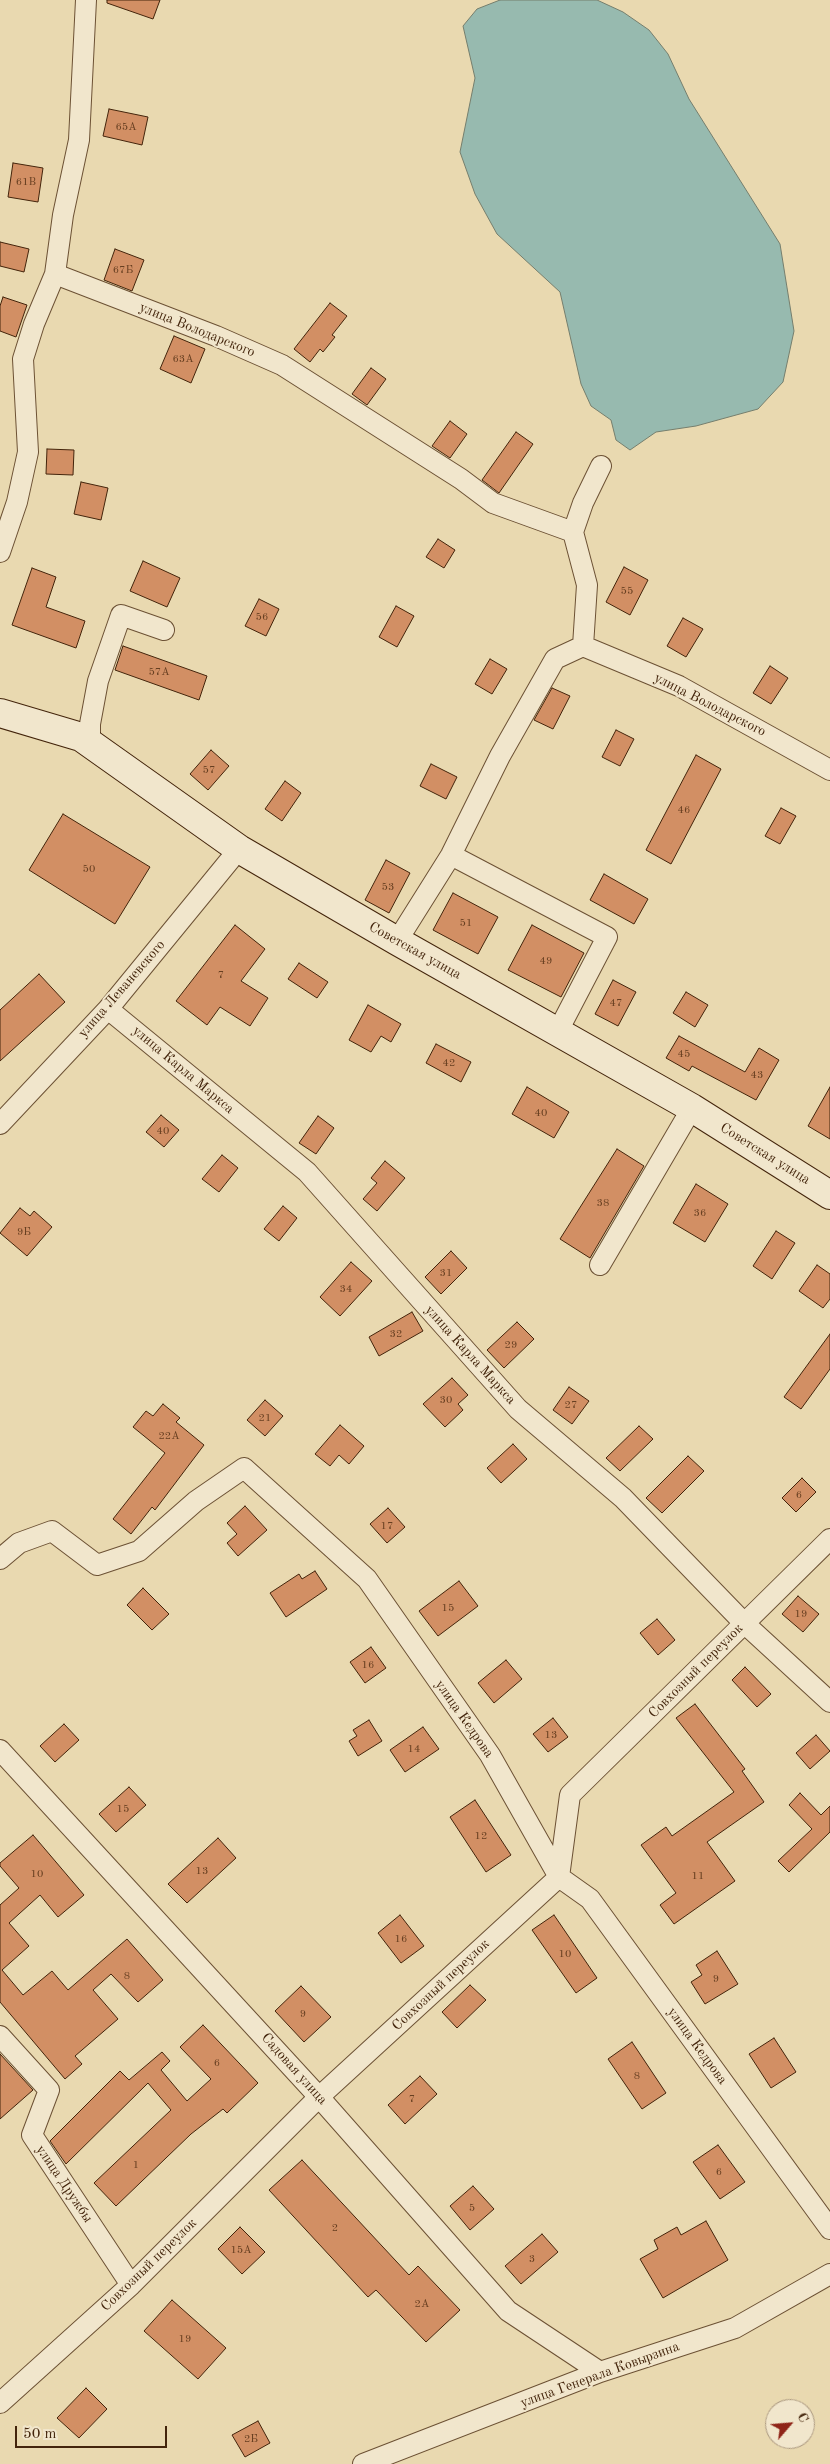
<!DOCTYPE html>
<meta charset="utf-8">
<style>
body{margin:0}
#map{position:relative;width:830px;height:2464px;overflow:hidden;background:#e9d9b0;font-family:"Old Standard TT",serif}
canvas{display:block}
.north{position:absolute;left:765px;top:2399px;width:50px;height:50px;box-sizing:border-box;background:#f1e6cc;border:1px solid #ab987f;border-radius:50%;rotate:63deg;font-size:14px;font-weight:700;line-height:20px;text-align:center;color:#43240b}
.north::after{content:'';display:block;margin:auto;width:18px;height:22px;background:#8f2418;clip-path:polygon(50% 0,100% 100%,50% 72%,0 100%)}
.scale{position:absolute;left:15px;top:2426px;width:152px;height:22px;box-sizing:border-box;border:2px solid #43240b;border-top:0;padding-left:6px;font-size:15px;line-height:18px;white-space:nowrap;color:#43240b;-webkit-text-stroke:4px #f1e6cc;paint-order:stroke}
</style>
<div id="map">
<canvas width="830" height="2464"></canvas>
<div class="north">С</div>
<div class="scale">50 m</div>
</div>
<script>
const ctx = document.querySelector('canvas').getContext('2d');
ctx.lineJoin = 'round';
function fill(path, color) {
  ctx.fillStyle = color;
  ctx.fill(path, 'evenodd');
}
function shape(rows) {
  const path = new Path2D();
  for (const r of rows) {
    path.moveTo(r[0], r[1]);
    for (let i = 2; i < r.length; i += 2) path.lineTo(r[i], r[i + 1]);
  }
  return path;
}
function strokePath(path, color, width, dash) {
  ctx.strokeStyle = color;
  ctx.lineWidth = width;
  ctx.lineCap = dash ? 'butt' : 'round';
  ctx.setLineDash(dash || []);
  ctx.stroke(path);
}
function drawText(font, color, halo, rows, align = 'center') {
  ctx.font = font + ' "Old Standard TT",serif';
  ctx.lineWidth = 4;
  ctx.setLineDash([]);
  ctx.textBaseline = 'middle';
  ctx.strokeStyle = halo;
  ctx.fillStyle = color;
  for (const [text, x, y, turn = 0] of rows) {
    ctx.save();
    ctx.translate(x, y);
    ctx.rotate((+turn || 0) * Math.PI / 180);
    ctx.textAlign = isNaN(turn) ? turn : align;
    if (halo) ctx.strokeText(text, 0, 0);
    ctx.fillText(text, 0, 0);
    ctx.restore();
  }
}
const water = shape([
 [500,0,597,0,623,12,649,30,668,54,689,99,780,244,794,331,783,382,758,409,696,426,656,432,630,450,616,440,611,420,591,406,581,384,560,292,497,234,475,194,460,152,475,78,463,26,477,9,500,0]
]);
const building = shape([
 [107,0,160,0,153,19,107,3,107,0],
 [109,109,148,117,142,145,103,136,109,109],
 [13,163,43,168,38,202,8,197,13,163],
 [0,242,29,249,24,272,0,266,0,242],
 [115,249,144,260,132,291,104,280,115,249],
 [3,297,27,305,16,337,0,331,0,306,3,297],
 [330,303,347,316,332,335,335,337,323,352,320,349,310,362,294,349,330,303],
 [174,336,205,349,191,383,160,369,174,336],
 [371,368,386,379,367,405,352,394,371,368],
 [450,421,467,434,450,458,432,446,450,421],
 [516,432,533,444,499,493,482,480,516,432],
 [47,449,74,450,73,475,46,474,47,449],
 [81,482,108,488,101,520,74,514,81,482],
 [438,539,455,550,444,568,426,557,438,539],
 [143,561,180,578,167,607,130,591,143,561],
 [624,567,648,580,630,615,606,602,624,567],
 [32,568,56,577,46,607,85,621,76,648,12,625,32,568],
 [259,599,279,609,266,636,245,626,259,599],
 [396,606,414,616,397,647,379,637,396,606],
 [683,618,703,629,686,657,667,646,683,618],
 [123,646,207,676,199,700,115,670,123,646],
 [490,659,507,669,492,694,475,684,490,659],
 [770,666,788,678,771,704,753,693,770,666],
 [552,688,570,696,553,729,534,720,552,688],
 [616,730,634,739,620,766,602,757,616,730],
 [211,750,229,766,208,790,190,774,211,750],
 [696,755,721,769,671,864,646,850,696,755],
 [431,764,457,777,446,799,420,786,431,764],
 [285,781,301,793,282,821,265,809,285,781],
 [781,808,796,816,780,844,765,836,781,808],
 [63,814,150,867,115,924,29,870,63,814],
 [386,860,410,873,389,913,365,900,386,860],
 [604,874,648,899,634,924,590,900,604,874],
 [453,893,498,917,478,954,433,930,453,893],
 [235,925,265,949,241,981,268,998,250,1026,220,1007,207,1025,176,1001,235,925],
 [532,925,584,953,561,997,508,970,532,925],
 [299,963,328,982,317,998,288,979,299,963],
 [39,974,65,1002,0,1061,0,1010,39,974],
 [613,980,636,992,618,1026,595,1014,613,980],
 [686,992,708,1005,695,1027,673,1013,686,992],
 [368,1005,401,1024,391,1042,381,1036,371,1052,349,1040,368,1005],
 [679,1036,745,1072,759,1048,779,1060,756,1100,692,1066,689,1071,666,1058,679,1036],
 [436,1044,471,1062,461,1082,426,1063,436,1044],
 [527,1087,569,1112,554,1138,512,1114,527,1087],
 [830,1087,830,1139,808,1126,830,1087],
 [161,1115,179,1130,164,1147,146,1132,161,1115],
 [318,1116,334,1128,316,1154,299,1143,318,1116],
 [617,1149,644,1166,590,1258,560,1239,617,1149],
 [222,1155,238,1168,219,1192,202,1179,222,1155],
 [385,1161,405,1178,377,1211,363,1199,377,1183,371,1178,385,1161],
 [696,1184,728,1204,705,1242,673,1223,696,1184],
 [283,1206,297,1218,279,1241,264,1229,283,1206],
 [20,1208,30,1216,34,1211,52,1227,27,1256,0,1233,20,1208],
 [776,1231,795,1243,772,1279,753,1266,776,1231],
 [451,1251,467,1268,441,1294,425,1277,451,1251],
 [351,1262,372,1281,340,1316,320,1297,351,1262],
 [817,1265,830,1274,830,1299,823,1308,799,1291,817,1265],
 [412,1312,423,1331,379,1356,369,1337,412,1312],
 [517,1322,534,1339,504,1368,487,1350,517,1322],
 [830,1334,830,1369,801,1409,784,1397,830,1334],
 [452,1378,468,1395,458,1404,463,1410,445,1427,423,1404,452,1378],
 [569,1387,589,1401,572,1424,553,1410,569,1387],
 [265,1400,283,1416,265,1436,247,1420,265,1400],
 [163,1404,180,1418,176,1422,204,1445,155,1510,152,1507,131,1534,113,1519,165,1453,133,1427,146,1411,153,1416,163,1404],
 [340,1425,364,1446,349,1464,339,1455,330,1466,315,1454,340,1425],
 [639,1426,653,1439,620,1471,606,1458,639,1426],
 [513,1444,527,1459,501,1483,487,1468,513,1444],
 [688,1456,704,1471,662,1513,646,1498,688,1456],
 [802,1478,816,1492,796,1512,782,1498,802,1478],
 [245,1506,267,1530,238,1556,227,1543,237,1534,227,1523,245,1506],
 [388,1508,405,1527,387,1543,370,1524,388,1508],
 [315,1571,327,1589,286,1617,270,1593,299,1574,302,1579,315,1571],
 [459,1581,478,1606,438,1636,419,1611,459,1581],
 [143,1588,169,1614,152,1630,127,1605,143,1588],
 [798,1596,819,1614,803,1632,782,1614,798,1596],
 [657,1619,675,1640,658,1655,640,1633,657,1619],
 [371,1647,386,1668,365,1683,350,1662,371,1647],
 [506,1660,522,1679,494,1703,478,1683,506,1660],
 [745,1667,771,1694,757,1707,732,1680,745,1667],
 [695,1704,745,1769,742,1771,764,1802,707,1842,735,1881,674,1924,660,1905,676,1893,641,1845,666,1827,672,1836,734,1792,676,1718,695,1704],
 [553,1718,568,1737,548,1752,533,1734,553,1718],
 [369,1720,382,1741,358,1756,349,1741,357,1736,353,1730,369,1720],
 [64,1724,79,1740,55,1762,40,1746,64,1724],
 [423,1727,439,1749,405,1772,390,1750,423,1727],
 [816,1735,830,1751,810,1769,796,1753,816,1735],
 [129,1787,146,1805,116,1832,99,1814,129,1787],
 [800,1793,821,1815,830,1806,830,1832,789,1872,778,1861,812,1829,789,1805,800,1793],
 [475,1800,511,1855,486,1872,450,1817,475,1800],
 [33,1835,84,1895,58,1917,40,1895,9,1923,29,1946,2,1970,23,1995,52,1971,68,1990,127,1939,163,1980,138,2002,111,1974,93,1990,118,2019,75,2056,82,2064,65,2079,0,2002,0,1905,19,1888,0,1866,0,1863,33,1835],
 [218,1838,236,1858,187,1903,168,1884,218,1838],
 [400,1915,424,1946,401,1963,378,1933,400,1915],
 [554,1915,597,1978,576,1993,532,1930,554,1915],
 [717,1951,738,1984,705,2004,691,1982,702,1975,696,1965,717,1951],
 [470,1985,486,2000,457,2028,442,2012,470,1985],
 [301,1986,331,2017,304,2042,275,2011,301,1986],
 [203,2025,258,2083,227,2113,223,2109,191,2134,116,2206,94,2183,171,2110,148,2083,66,2164,50,2141,120,2071,129,2080,162,2052,170,2061,161,2070,187,2101,211,2079,180,2047,203,2025],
 [774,2038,796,2072,771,2088,749,2054,774,2038],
 [632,2042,666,2093,642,2109,608,2059,632,2042],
 [0,2054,33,2090,0,2119,0,2054],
 [420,2076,437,2094,405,2124,388,2105,420,2076],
 [718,2145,745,2182,720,2199,693,2162,718,2145],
 [302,2160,409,2275,418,2266,460,2310,426,2342,376,2290,368,2297,269,2190,302,2160],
 [473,2186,494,2209,470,2230,450,2206,473,2186],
 [706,2221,728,2260,663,2298,640,2259,658,2249,654,2240,677,2227,681,2235,706,2221],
 [240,2227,265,2252,242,2274,218,2249,240,2227],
 [542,2234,558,2252,521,2284,505,2266,542,2234],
 [172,2300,226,2348,198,2379,144,2331,172,2300],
 [86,2388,107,2409,79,2438,57,2418,86,2388],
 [258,2421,270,2443,245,2457,232,2435,258,2421]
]);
const street = shape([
 [55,274,216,336,282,365,461,479,493,503,573,532],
 [601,466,583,503,573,532,587,585,583,646,679,686,830,770],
 [0,552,17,502,28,452,23,359,34,324,55,274,63,215,79,140,86,0],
 [90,743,90,724,98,681,121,615,164,630],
 [451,855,607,937,558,1031],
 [397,941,451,855,500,756,555,659,583,646],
 [108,1009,307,1172,518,1409,623,1498,744,1623,830,1702],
 [0,1124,108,1009,239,849],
 [600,1265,692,1108],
 [0,1559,19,1543,52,1531,97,1565,139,1551,196,1501,244,1468,367,1579,490,1755,559,1877,590,1899,830,2229],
 [0,1750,319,2097,508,2311,600,2372],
 [0,2036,49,2090,32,2135,131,2285],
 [0,2403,131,2285,319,2097,559,1877,570,1795,830,1539],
 [363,2464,600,2372,735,2328,830,2274]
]);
const secondary = shape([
 [0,713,81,737,239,849,397,941,692,1108,830,1195]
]);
const numberNames = [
 ["65А",126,127],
 ["61В",26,182],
 ["67Б",123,270],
 ["63А",183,359],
 ["55",627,591],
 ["56",262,617],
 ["57А",159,672],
 ["57",209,770],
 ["46",684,810],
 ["50",89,869],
 ["53",388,887],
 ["51",466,923],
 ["49",546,961],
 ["7",221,975],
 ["47",616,1003],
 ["45",684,1054],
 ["42",449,1063],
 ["43",757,1075],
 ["40",541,1113],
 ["40",163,1131],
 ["38",603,1203],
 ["36",700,1213],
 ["9Б",24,1232],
 ["31",446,1273],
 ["34",346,1289],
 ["32",396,1334],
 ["29",511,1345],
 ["30",446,1400],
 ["27",571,1405],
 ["21",265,1418],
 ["22А",169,1436],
 ["6",799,1495],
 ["17",387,1526],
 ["15",448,1608],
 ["19",801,1614],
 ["16",368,1665],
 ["13",551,1735],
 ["14",414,1749],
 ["15",123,1809],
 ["12",481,1836],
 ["13",202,1871],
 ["10",37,1874],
 ["11",698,1876],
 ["16",401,1939],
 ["10",565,1954],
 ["8",127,1976],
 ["9",716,1979],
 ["9",303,2014],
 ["6",217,2063],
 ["8",637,2076],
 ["7",412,2099],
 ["1",136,2165],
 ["6",719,2172],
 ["5",472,2208],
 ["2",335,2228],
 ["15А",241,2250],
 ["3",532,2259],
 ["2А",422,2304],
 ["19",185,2339],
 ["2Б",251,2439]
];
const streetNames = [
 ["улица Володарского",197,330,22],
 ["улица Володарского",710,705,27],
 ["Советская улица",415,951,29],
 ["улица Леваневского",122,989,-49],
 ["улица Карла Маркса",183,1070,40],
 ["Советская улица",765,1154,32],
 ["улица Карла Маркса",470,1355,48],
 ["Совхозный переулок",696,1671,-45],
 ["улица Кедрова",464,1719,55],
 ["Совхозный переулок",441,1985,-43],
 ["улица Кедрова",697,2046,54],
 ["Садовая улица",294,2069,48],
 ["улица Дружбы",64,2184,56],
 ["Совхозный переулок",149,2265,-44],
 ["улица Генерала Ковырзина",600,2375,-20]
];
fill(water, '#97baaf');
strokePath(water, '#757e6d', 1);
fill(building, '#d28f64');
strokePath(building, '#43240b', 1);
strokePath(street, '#6c5134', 22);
strokePath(secondary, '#43240b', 30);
strokePath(street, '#f1e6cc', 20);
strokePath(secondary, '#f1e6cc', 28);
drawText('11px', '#673f21', null, numberNames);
drawText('14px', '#43240b', '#f1e6cc', streetNames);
</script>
